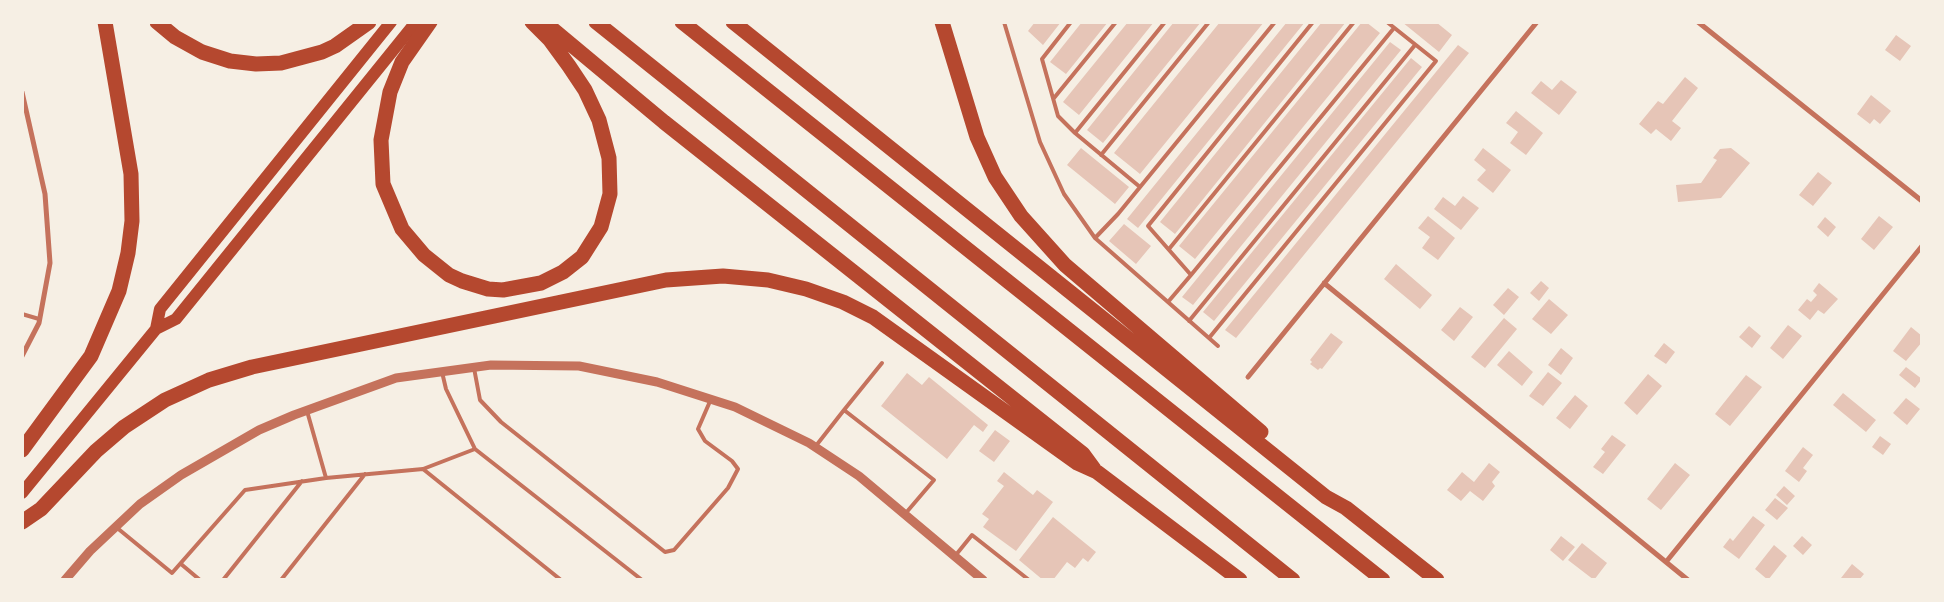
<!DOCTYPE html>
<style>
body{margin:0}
#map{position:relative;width:1944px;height:602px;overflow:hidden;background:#f6efe4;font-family:Montserrat,sans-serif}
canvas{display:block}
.frame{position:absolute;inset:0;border:24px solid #f6efe4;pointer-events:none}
</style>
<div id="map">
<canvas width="1944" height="602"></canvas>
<div class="frame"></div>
</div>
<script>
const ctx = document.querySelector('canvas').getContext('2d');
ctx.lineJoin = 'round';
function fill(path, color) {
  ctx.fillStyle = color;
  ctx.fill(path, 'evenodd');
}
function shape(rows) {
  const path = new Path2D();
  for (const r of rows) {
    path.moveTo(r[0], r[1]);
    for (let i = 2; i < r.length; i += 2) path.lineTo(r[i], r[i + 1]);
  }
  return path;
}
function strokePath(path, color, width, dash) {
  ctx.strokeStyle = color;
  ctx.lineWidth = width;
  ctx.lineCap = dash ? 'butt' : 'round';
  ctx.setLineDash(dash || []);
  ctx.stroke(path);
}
const building = shape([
 [1035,22,1061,22,1043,45,1028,31],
 [1082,22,1108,22,1066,74,1050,62],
 [1128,22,1154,22,1079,115,1063,102],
 [1174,22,1201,22,1103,143,1087,130],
 [1220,22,1264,22,1140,174,1114,153],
 [1287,22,1305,22,1138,228,1127,219],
 [1322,22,1346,22,1175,234,1160,222],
 [1362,22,1366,22,1380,33,1195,259,1179,246],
 [1402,22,1436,22,1452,35,1439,52],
 [1896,35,1911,46,1900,61,1885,50],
 [1390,42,1401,50,1193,305,1182,297],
 [1458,45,1469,53,1236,338,1225,330],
 [1411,58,1422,67,1214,321,1203,312],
 [1685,77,1698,88,1672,121,1681,128,1671,141,1656,129,1651,134,1639,124,1658,101,1663,104],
 [1561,80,1577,92,1559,115,1531,93,1541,81,1552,90],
 [1871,95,1891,111,1880,124,1874,119,1870,124,1857,114],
 [1516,111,1543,133,1526,155,1510,143,1518,132,1506,123],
 [1081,148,1129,187,1115,204,1067,165],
 [1483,148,1511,170,1493,193,1477,180,1486,170,1474,160],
 [1731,148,1750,163,1721,198,1678,202,1676,185,1701,183,1717,160,1713,158,1720,149],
 [1818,172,1832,183,1813,206,1799,195],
 [1463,196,1479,208,1461,230,1434,209,1443,197,1455,206],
 [1428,216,1455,238,1438,260,1422,248,1430,237,1418,228],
 [1879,216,1893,227,1874,250,1861,239],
 [1825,217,1836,227,1828,237,1817,227],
 [1124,224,1151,246,1136,264,1109,241],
 [1396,264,1432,295,1420,309,1384,279],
 [1541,281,1549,288,1539,301,1530,293],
 [1819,283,1838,299,1824,314,1818,310,1810,320,1798,310,1807,299,1811,302,1817,295,1813,291],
 [1508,288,1519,297,1504,315,1493,305],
 [1549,299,1568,315,1551,334,1532,319],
 [1460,307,1473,317,1454,341,1441,330],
 [1504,318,1517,329,1485,368,1471,357],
 [1788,325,1802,336,1783,359,1770,348],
 [1749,326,1761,336,1752,348,1739,337],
 [1911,327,1922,336,1922,342,1906,361,1893,351],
 [1331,333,1343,342,1322,369,1320,368,1318,370,1310,364,1312,362,1310,360],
 [1664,343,1675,352,1666,364,1654,356],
 [1561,348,1573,358,1561,375,1548,365],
 [1509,351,1533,372,1522,386,1497,365],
 [1906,367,1922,379,1915,388,1899,375],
 [1548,372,1562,383,1543,406,1529,396],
 [907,373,922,385,929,377,988,425,983,432,974,425,947,459,881,406],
 [1648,374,1662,386,1637,415,1624,403],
 [1746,375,1762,387,1730,426,1715,414],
 [1843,393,1876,420,1866,432,1833,405],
 [1575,395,1588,406,1570,429,1556,418],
 [1906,398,1920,409,1907,425,1893,413],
 [995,430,1010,441,994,462,979,451],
 [1612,435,1626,445,1603,474,1593,467,1605,452,1601,449],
 [1880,436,1891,444,1883,455,1872,447],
 [1803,447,1813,455,1803,468,1807,471,1799,482,1785,471],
 [1489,463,1500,472,1492,482,1495,486,1483,501,1470,491,1461,501,1447,490,1462,472,1474,482],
 [1675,463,1690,475,1661,510,1647,499],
 [1004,472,1033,495,1037,490,1053,502,1016,551,983,527,989,519,982,514,1004,486,997,481],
 [1784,486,1795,496,1787,505,1776,495],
 [1775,498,1788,508,1777,520,1765,510],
 [1753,516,1765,525,1739,559,1723,547,1730,538,1733,541],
 [1053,517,1096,552,1088,562,1083,558,1075,568,1067,562,1053,580,1043,580,1019,560],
 [1561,536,1575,547,1563,561,1550,550],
 [1802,536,1812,545,1803,555,1793,546],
 [1582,543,1607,563,1594,580,1568,560],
 [1774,545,1787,556,1768,580,1755,569],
 [1852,564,1864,574,1859,580,1843,580,1841,578]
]);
const service = shape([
 [1004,22,1040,142,1064,194,1095,238,1218,346],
 [1071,22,1042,59,1058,116,1075,133,1140,187],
 [1054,98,1116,22],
 [1075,133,1165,22],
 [1101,155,1209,22],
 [1095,238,1118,214,1275,22],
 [1169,249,1354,22],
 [1191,275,1394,28],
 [1168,302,1191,275,1148,226,1313,22],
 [22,314,39,319],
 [1189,321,1415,45],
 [1209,338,1436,61,1387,22],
 [474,368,480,400,501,422,665,552,674,550,728,488,738,469,732,461,705,441,698,429,711,399],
 [844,410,882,363],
 [307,411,326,478,423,469,475,449,446,389,442,372],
 [815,447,844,410,934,480,905,514],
 [475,449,642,580],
 [423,469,561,580],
 [116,527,172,573,245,490,326,478],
 [955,556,972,535,1029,580],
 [181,564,200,580],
 [223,580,302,481],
 [281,580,365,474]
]);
const minor = shape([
 [1698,22,1922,201],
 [22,92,45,194,50,263,39,323,22,356],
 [1324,283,1688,580],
 [1248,377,1537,22],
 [1666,562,1922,246]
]);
const tertiary = shape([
 [65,580,90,551,140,504,181,475,259,430,294,415,396,378,491,365,579,366,657,382,735,407,809,443,859,476,983,580]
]);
const primary = shape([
 [156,329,160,309,391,22],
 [22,493,156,329,176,319,416,22]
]);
const motorway = shape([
 [157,22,175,37,202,52,230,61,256,64,281,63,322,52,335,46,369,22],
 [430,22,402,62,390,92,381,140,383,184,402,229,424,255,449,275,462,281,488,289,503,290,541,283,563,272,582,257,601,227,610,194,609,158,599,120,585,90,569,66,550,40,532,22],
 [544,22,664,122,1083,454,1094,469],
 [596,22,1293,580],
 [682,22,1383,580],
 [733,22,1326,497,1346,508,1437,580],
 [942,22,977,137,995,177,1021,216,1065,265,1261,432],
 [22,450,91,356,119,291,128,253,132,221,131,174,105,22],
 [22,522,41,509,96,451,124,427,165,400,209,380,252,367,666,280,723,276,768,280,806,289,843,302,873,317,1077,463,1097,472,1240,580]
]);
fill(building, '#e6c5b7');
strokePath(service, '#c5725c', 4);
strokePath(minor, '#c5725c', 5);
strokePath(tertiary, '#c5725c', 9);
strokePath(primary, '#b5482f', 12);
strokePath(motorway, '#b5482f', 15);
</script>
